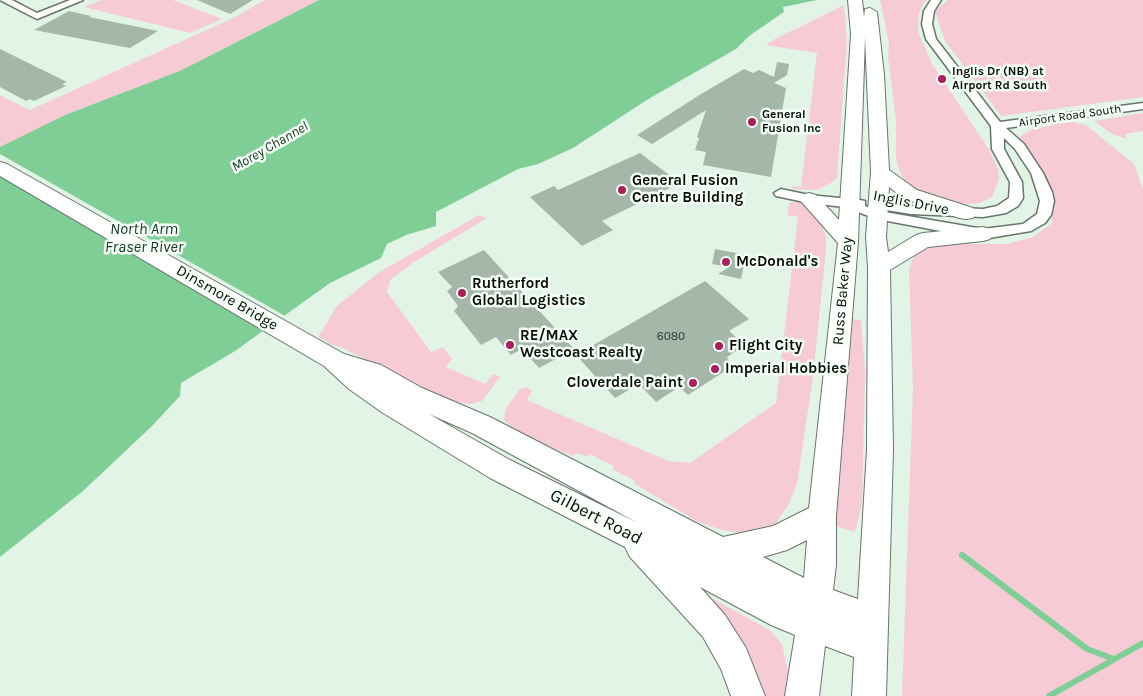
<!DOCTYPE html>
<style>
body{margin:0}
canvas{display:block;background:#e1f4e5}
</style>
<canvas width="1143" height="696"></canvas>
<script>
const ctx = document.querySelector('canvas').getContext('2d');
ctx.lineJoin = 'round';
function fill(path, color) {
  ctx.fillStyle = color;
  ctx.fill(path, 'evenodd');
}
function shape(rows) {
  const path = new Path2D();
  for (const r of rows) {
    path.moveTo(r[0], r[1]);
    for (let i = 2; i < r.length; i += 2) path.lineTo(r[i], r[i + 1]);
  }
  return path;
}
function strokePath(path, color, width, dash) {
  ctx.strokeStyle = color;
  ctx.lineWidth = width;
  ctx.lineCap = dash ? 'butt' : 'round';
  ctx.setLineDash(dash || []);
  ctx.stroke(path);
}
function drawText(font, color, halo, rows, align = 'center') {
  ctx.font = font + ' Karla,sans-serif';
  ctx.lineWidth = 5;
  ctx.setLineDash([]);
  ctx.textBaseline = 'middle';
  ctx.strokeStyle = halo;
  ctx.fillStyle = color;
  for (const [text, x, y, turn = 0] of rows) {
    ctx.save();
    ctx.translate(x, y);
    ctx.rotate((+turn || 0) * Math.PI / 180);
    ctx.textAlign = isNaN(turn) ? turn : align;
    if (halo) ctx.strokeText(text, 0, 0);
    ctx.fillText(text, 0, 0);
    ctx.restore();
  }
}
const green = shape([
 [101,0,173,0,222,19,190,33,84,7],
 [265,0,319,0,182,70,65,115,0,148,0,95,30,110,233,18],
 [880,0,926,0,919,12,918,31,932,64,990,151,998,170,999,179,992,197,980,203,971,204,961,204,932,198,908,186,900,173,896,159,896,120,888,57,889,43],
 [948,0,1143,0,1143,97,1001,116,945,41,935,11],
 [844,5,847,40,837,178,833,182,817,190,793,189,791,186,801,187,817,53,766,45,775,39],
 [1143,113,1143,131,1125,134,1127,139,1112,134,1094,121],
 [1070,121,1086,125,1134,164,1143,190,1143,696,902,696,913,389,909,270,912,260,917,252,933,247,951,244,1007,244,1033,237,1052,223,1052,191,1022,145,1020,137,1030,130],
 [792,202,800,202,809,207,822,223,826,238,826,250,813,376,797,484,788,506,774,525,761,532,746,534,722,530,698,522,635,484,634,480,612,469,614,466,589,454,588,457,577,453,573,456,553,448,513,429,504,420,505,410,520,389,526,387,532,391,527,400,668,461,690,463,776,403,798,217,787,215,789,204],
 [479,215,487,218,414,262,390,280,387,292,431,352,443,347,452,359,446,367,485,384,493,374,500,377,482,401,471,404,448,401,343,348,330,344,319,336,336,307,378,273],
 [853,319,861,320,865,370,862,503,855,532,836,526],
 [713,599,770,630,782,644,788,671,784,696,759,696,710,601]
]);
const water = shape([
 [319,0,817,0,783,7,784,12,749,36,736,49,650,98,573,148,538,164,518,169,436,212,436,226,406,235,387,244,381,258,330,283,235,351,181,383,180,396,151,427,83,491,0,557,0,147,65,115,182,70]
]);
const pier = shape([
 [0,154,287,317,266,332,0,176]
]);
const stream = shape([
 [962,555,1087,649,1114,659],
 [1049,696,1143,643]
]);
const building = shape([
 [197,0,253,0,230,14],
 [69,11,91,16,89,17,158,31,130,48,34,30],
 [0,49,67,82,62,84,66,86,34,101,30,99,26,101,0,87],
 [777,62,789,64,787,75,774,83,786,88,771,177,703,165,706,152,695,150,699,138,697,137,706,110,652,144,637,135,701,94,744,69,753,73,759,70,774,77],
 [640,153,680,183,602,221,613,230,582,246,530,197,554,186,558,190],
 [715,249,746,255,741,279,718,274,729,267,712,264],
 [484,250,574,349,539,368,522,349,511,355,496,337,481,345,454,311,458,306,447,291,452,287,438,272],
 [705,281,749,319,729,331,745,345,727,357,731,367,688,395,679,387,656,402,639,384,615,398,576,355]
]);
const street = shape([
 [0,0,12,0,37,13,70,0,83,0,37,19,0,0],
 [931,0,941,0,934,11,932,24,936,39,1000,122,1143,103,1143,109,1006,128,1024,144,1043,173,1052,192,1054,201,1051,215,1045,223,1031,231,983,239,877,219,844,207,809,203,776,196,774,193,781,189,809,195,860,200,865,201,865,206,879,211,983,229,1023,224,1037,214,1040,201,1031,173,1015,149,1004,138,1004,149,1022,182,1023,198,1018,206,1006,213,983,217,911,214,886,210,884,207,886,204,891,203,911,206,983,209,997,206,1009,198,1010,182,992,149,991,126,926,39,922,24,924,11,931,0]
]);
const secondary = shape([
 [848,0,862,0,864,17,865,9,870,8,877,12,884,75,889,170,917,190,973,208,976,213,973,218,966,219,959,218,903,198,889,187,886,237,888,252,916,235,923,233,983,227,990,229,993,234,990,239,983,241,928,247,890,270,893,449,886,696,852,696,854,657,825,646,819,696,785,696,795,635,771,625,700,587,725,615,746,648,765,696,731,696,721,669,703,637,630,557,625,547,490,478,383,413,349,389,324,366,0,176,0,162,7,164,344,354,381,365,422,388,490,417,723,537,773,526,809,508,838,243,799,199,802,195,809,193,816,195,839,220,851,34,848,0],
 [865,37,871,172,866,237,868,267,867,449,858,599,833,590,836,565,836,516,858,242,865,37],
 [429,414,472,433,638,523,510,460,429,414],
 [807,540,804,578,763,557,787,550,807,540]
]);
const markers = [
 [942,79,5,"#ac1f5c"],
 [752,122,5,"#ac1f5c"],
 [622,190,5,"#ac1f5c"],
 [726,262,5,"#ac1f5c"],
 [462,293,5,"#ac1f5c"],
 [510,345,5,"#ac1f5c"],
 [719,346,5,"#ac1f5c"],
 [715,369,5,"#ac1f5c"],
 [693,383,5,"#ac1f5c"]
];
const farPoinames = [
 ["Inglis Dr (NB) at",952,72],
 ["Airport Rd South",952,86],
 ["General",762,115],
 ["Fusion Inc",762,129]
];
const farStreetnames = [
 ["Airport Road South",1070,116,-8]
];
const numberNames = [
 ["6080",671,337]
];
const farWaternames = [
 ["Morey Channel",270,147,-30]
];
const poiNames = [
 ["General Fusion",632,181],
 ["Centre Building",632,198],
 ["McDonald's",736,262],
 ["Rutherford",472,284],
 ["Global Logistics",472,301],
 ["RE/MAX",520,336],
 ["Westcoast Realty",520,353],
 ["Flight City",729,346],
 ["Imperial Hobbies",725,369],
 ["Cloverdale Paint",683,383,"right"]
];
const streetNames = [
 ["Inglis Drive",911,203,11],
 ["Russ Baker Way",843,291,-85],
 ["Dinsmore Bridge",227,298,30]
];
const waterNames = [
 ["North Arm",144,229],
 ["Fraser River",144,247]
];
const nearStreetnames = [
 ["Gilbert Road",596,517,27]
];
fill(green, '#f7cbd6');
fill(water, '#7fce96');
fill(pier, '#e1f4e5');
strokePath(stream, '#7fce96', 6);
fill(building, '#a5b7a9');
strokePath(street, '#66766a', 3);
strokePath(secondary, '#66766a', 2);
fill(street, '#fff');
fill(secondary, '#fff');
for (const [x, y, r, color] of markers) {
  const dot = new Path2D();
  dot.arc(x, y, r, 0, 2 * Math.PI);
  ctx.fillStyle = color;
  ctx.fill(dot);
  strokePath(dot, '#f4fff6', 2);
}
drawText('bold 12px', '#070d09', '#f4fff6', farPoinames, 'left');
drawText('12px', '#070d09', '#f4fff6', farStreetnames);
drawText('12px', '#2e3831', null, numberNames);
drawText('italic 14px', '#14351f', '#f4fff6', farWaternames);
drawText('bold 15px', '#070d09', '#f4fff6', poiNames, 'left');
drawText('15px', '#070d09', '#f4fff6', streetNames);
drawText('italic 16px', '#14351f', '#f4fff6', waterNames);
drawText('18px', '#070d09', '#f4fff6', nearStreetnames);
</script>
